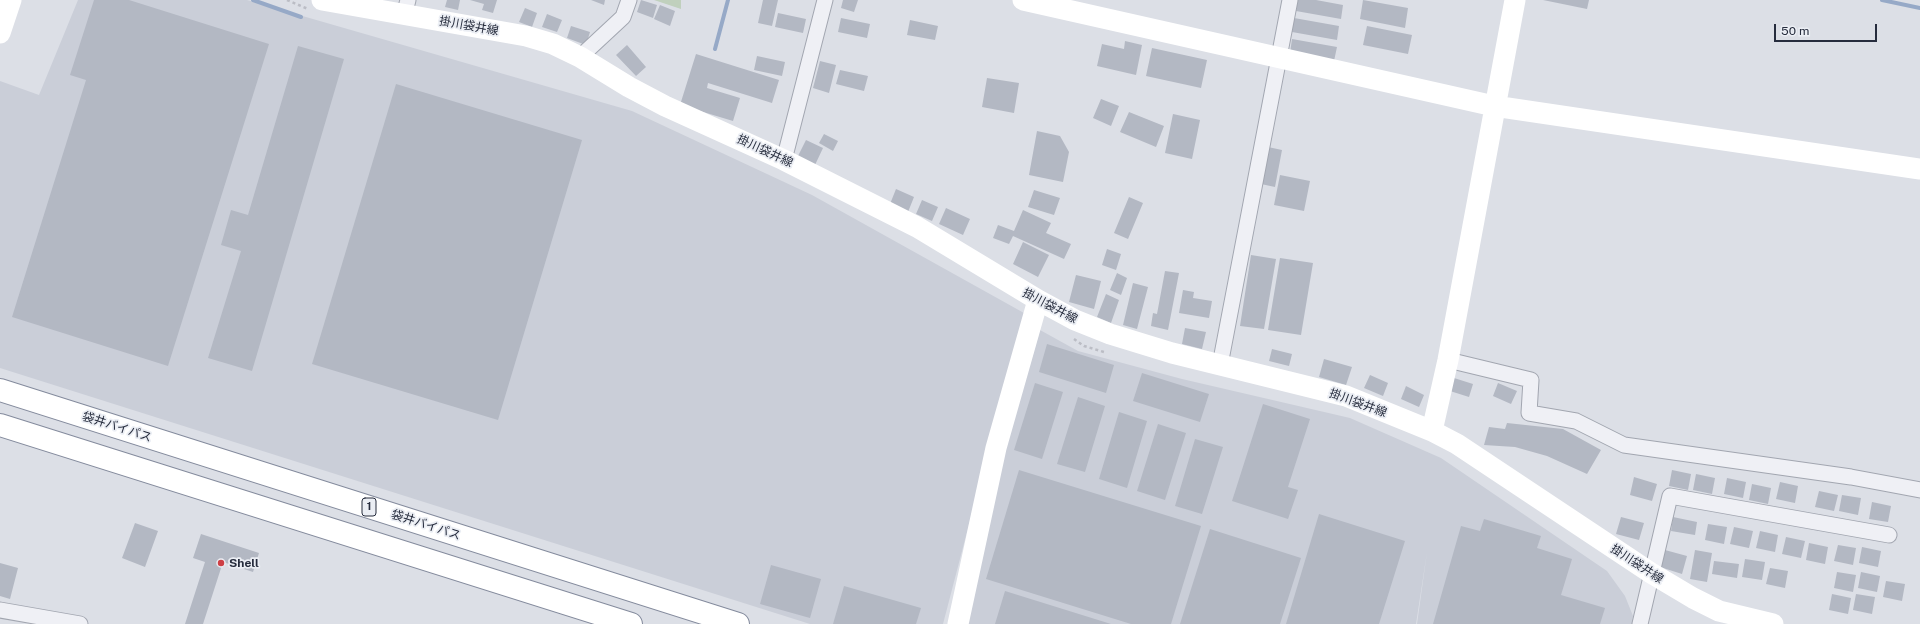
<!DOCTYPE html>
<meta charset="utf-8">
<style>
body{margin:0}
#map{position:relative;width:1920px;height:624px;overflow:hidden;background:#dcdfe6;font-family:"Public Sans",sans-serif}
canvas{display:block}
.scale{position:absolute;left:1774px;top:24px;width:103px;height:18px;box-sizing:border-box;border:2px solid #262c3d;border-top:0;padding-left:5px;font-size:12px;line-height:14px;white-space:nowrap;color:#262c3d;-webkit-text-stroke:3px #ebeef4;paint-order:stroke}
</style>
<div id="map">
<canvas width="1920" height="624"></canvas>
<div class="scale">50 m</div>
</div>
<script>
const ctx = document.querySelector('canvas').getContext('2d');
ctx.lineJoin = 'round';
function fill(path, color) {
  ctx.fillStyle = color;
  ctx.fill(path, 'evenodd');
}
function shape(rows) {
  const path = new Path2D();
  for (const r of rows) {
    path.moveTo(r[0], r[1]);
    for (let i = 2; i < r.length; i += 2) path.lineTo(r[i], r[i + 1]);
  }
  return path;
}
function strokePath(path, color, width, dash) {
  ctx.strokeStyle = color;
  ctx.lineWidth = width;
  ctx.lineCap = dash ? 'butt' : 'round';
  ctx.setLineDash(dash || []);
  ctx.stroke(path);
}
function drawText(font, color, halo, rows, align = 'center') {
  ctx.font = font + ' "Public Sans","Noto Sans JP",sans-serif';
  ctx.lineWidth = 3.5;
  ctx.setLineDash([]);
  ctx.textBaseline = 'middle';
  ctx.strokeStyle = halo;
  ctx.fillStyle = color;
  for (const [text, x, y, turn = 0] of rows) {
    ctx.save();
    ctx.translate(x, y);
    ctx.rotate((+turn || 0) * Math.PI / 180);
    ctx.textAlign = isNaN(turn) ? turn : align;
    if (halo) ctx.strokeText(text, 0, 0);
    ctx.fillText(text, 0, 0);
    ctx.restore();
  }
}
const built = shape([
 [78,0,247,0,632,111,812,195,1024,313,943,624,810,624,0,368,0,81,39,95],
 [1040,330,1078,351,1182,379,1350,418,1441,458,1607,571,1625,596,1633,616,1632,624,1417,624,1427,552,1416,624,967,624,1004,454]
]);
const green = shape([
 [654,0,681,0,681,9]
]);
const stream = shape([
 [253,0,301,17],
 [1882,0,1920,8],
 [715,49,728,0]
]);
const building = shape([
 [94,0,129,0,269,44,168,366,12,317,86,80,70,75],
 [447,0,460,0,458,10,445,7],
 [470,0,497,0,493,13,482,10,484,4],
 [591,0,605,0,604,5],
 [641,0,657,5,653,18,637,12],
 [763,0,778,0,772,26,758,23],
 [843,0,858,0,854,12,841,8],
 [1298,0,1316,0,1343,5,1341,19,1296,11],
 [1363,0,1408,8,1405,28,1360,19],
 [1543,0,1589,0,1587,9],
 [660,5,675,11,670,26,654,19],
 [525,8,537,13,532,27,519,22],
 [778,13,806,19,803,33,775,27],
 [547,14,562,20,557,32,542,27],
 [841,18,870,24,867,38,838,32],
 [1294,18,1339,26,1337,40,1292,32],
 [910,20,938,26,935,40,907,35],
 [571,26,590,32,586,45,567,38],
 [1367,26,1412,35,1408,54,1363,45],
 [1292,39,1337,47,1334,61,1290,53],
 [1125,41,1142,45,1136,75,1097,66,1102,44,1124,49],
 [627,45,646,67,636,76,616,55],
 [298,46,344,59,252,371,208,358,241,251,221,245,231,210,248,215],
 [1152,48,1207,60,1201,88,1146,76],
 [696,54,779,80,772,103,708,83,707,88,740,98,733,121,680,105],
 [757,56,785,62,782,76,754,70],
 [820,61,836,65,829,93,813,88],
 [840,70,868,76,864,91,836,84],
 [987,78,1019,83,1014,113,982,107],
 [396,84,582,140,498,420,312,364],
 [1101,99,1119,106,1111,126,1093,118],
 [1129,112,1164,126,1156,147,1120,132],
 [1173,114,1200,120,1192,159,1165,153],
 [1037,131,1060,136,1069,152,1063,182,1029,175],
 [824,134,838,141,833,151,819,143],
 [806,140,823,148,815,165,798,156],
 [1268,147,1282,150,1275,187,1261,184],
 [1280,175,1310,181,1304,211,1274,205],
 [896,189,914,197,908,212,890,204],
 [1034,190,1060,198,1054,215,1028,207],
 [1129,197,1143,203,1128,239,1114,233],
 [922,200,938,207,932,221,916,214],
 [946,208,970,219,963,235,939,224],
 [1023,210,1051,223,1046,233,1071,244,1064,259,1013,236,1009,244,993,238,998,225,1014,231],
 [1023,242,1049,255,1038,277,1013,264],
 [1107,249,1121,254,1116,270,1102,265],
 [1251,255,1276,259,1264,329,1240,326],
 [1280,258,1313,263,1301,335,1268,330],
 [1165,271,1179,273,1168,330,1151,326,1153,313,1157,314],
 [1117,273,1127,278,1121,295,1110,290],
 [1076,275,1101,281,1094,309,1069,302],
 [1133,283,1148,287,1137,329,1123,325],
 [1183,290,1194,292,1193,298,1212,301,1209,318,1179,313],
 [1106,294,1119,300,1111,323,1097,317],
 [1185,328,1206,332,1202,349,1182,344],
 [1047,344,1114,365,1106,393,1039,372],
 [1272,349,1292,354,1289,366,1269,361],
 [1324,359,1352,367,1346,385,1319,377],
 [1142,373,1209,394,1200,422,1133,401],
 [1370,375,1388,383,1383,396,1364,388],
 [1454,378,1473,384,1469,397,1450,391],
 [1035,383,1063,392,1042,459,1014,450],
 [1498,383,1517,391,1511,404,1493,396],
 [1406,386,1424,395,1419,407,1401,399],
 [1078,397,1105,406,1085,472,1057,464],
 [1263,404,1310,419,1288,487,1298,490,1288,519,1232,501],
 [1119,412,1147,421,1127,488,1099,479],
 [1507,423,1563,429,1601,450,1587,474,1547,456,1515,447,1484,445,1489,427,1505,429],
 [1158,424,1186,433,1165,500,1137,491],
 [1195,439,1223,447,1202,514,1175,506],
 [1019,470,1201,526,1171,624,1131,624,986,579],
 [1672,470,1691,474,1688,490,1669,486],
 [1696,474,1715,478,1712,494,1693,490],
 [1634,477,1657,484,1652,501,1630,495],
 [1727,478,1746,482,1743,498,1724,494],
 [1780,482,1798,486,1795,503,1776,499],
 [1752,484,1771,488,1768,504,1749,500],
 [1819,491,1838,495,1834,511,1815,507],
 [1842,495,1861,498,1858,515,1839,511],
 [1872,502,1891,506,1888,522,1869,519],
 [1319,514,1405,541,1379,624,1286,624],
 [1621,517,1644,523,1639,540,1616,534],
 [1673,517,1697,522,1695,535,1671,531],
 [1484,519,1541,536,1537,548,1572,559,1561,595,1605,608,1600,624,1433,624,1461,526,1480,531],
 [135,523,158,531,145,567,122,558],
 [1708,524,1727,527,1724,544,1705,540],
 [1734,527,1753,531,1749,548,1730,544],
 [1210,529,1301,558,1280,624,1180,624],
 [1760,531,1778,535,1775,552,1756,548],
 [201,534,259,553,253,572,223,562,203,624,185,624,205,562,193,558],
 [1786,537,1805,541,1801,558,1782,554],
 [1809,543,1828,547,1825,564,1806,560],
 [1838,545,1856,548,1853,565,1834,561],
 [1862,547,1881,551,1878,567,1859,563],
 [1665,550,1687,556,1682,574,1660,567],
 [1695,550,1712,553,1707,582,1690,579],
 [1745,559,1765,562,1762,580,1742,577],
 [1714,561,1739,564,1737,578,1712,574],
 [0,563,18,568,10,599,0,596],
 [771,565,821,579,810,618,760,604],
 [1770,568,1788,571,1785,588,1766,584],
 [1837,572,1856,575,1853,592,1834,588],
 [1861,572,1880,576,1877,592,1858,588],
 [1886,581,1905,584,1902,601,1883,597],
 [844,586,921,608,916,624,833,624],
 [1005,591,1111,624,995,624],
 [1832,594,1851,598,1848,614,1829,610],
 [1856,594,1875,597,1872,614,1853,610]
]);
const path = shape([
 [287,0,308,9],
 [1074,339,1084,346,1104,352]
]);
const street = shape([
 [404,15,408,0],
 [580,57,623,17,629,0],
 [784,160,825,0],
 [1448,360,1531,380,1529,413,1576,421,1624,445,1851,477,1920,490],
 [1220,365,1290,0],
 [0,610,80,624],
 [1640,624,1670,496,1889,535]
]);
const secondary = shape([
 [322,0,526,36,553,44,580,57,629,87,665,106,784,160,917,227,1038,300,1075,320,1110,334,1172,353,1346,396,1432,431,1457,444,1651,573,1693,598,1719,611,1773,624],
 [1023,0,1494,106,1920,169],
 [0,33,11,0],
 [1432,431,1448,360,1515,0],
 [958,624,996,448,1038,300]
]);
const highway = shape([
 [0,390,738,624],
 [0,425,631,624]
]);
const markers = [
 [221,563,4,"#ce3f45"]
];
const shields = [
 [369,507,14]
];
const shieldNames = [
 ["1",369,507]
];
const streetNames = [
 ["掛川袋井線",469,26,10],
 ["掛川袋井線",765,151,25],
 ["掛川袋井線",1050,306,28],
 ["掛川袋井線",1358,403,20],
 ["袋井バイパス",117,427,18],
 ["袋井バイパス",426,525,18],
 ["掛川袋井線",1637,564,33]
];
const poiNames = [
 ["Shell",229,563]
];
fill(built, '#caced8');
fill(green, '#c0d0bd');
strokePath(stream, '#96a9c7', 4);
fill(building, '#b3b8c3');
strokePath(street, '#a2a6b0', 17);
strokePath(highway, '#848b9d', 24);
strokePath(path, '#bbbdc5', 2.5, [3, 3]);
strokePath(street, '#eff0f5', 15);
strokePath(secondary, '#fff', 21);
strokePath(highway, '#fff', 22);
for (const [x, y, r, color] of markers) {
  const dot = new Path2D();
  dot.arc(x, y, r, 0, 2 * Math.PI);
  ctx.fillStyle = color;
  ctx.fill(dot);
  strokePath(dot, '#ebeef4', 1.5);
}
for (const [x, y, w] of shields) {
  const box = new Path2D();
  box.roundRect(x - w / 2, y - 9, w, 18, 3);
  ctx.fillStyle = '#ebeef4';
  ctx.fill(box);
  strokePath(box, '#262c3d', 1);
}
drawText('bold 11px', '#262c3d', null, shieldNames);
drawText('12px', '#262c3d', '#ebeef4', streetNames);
drawText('bold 12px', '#262c3d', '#ebeef4', poiNames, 'left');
</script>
